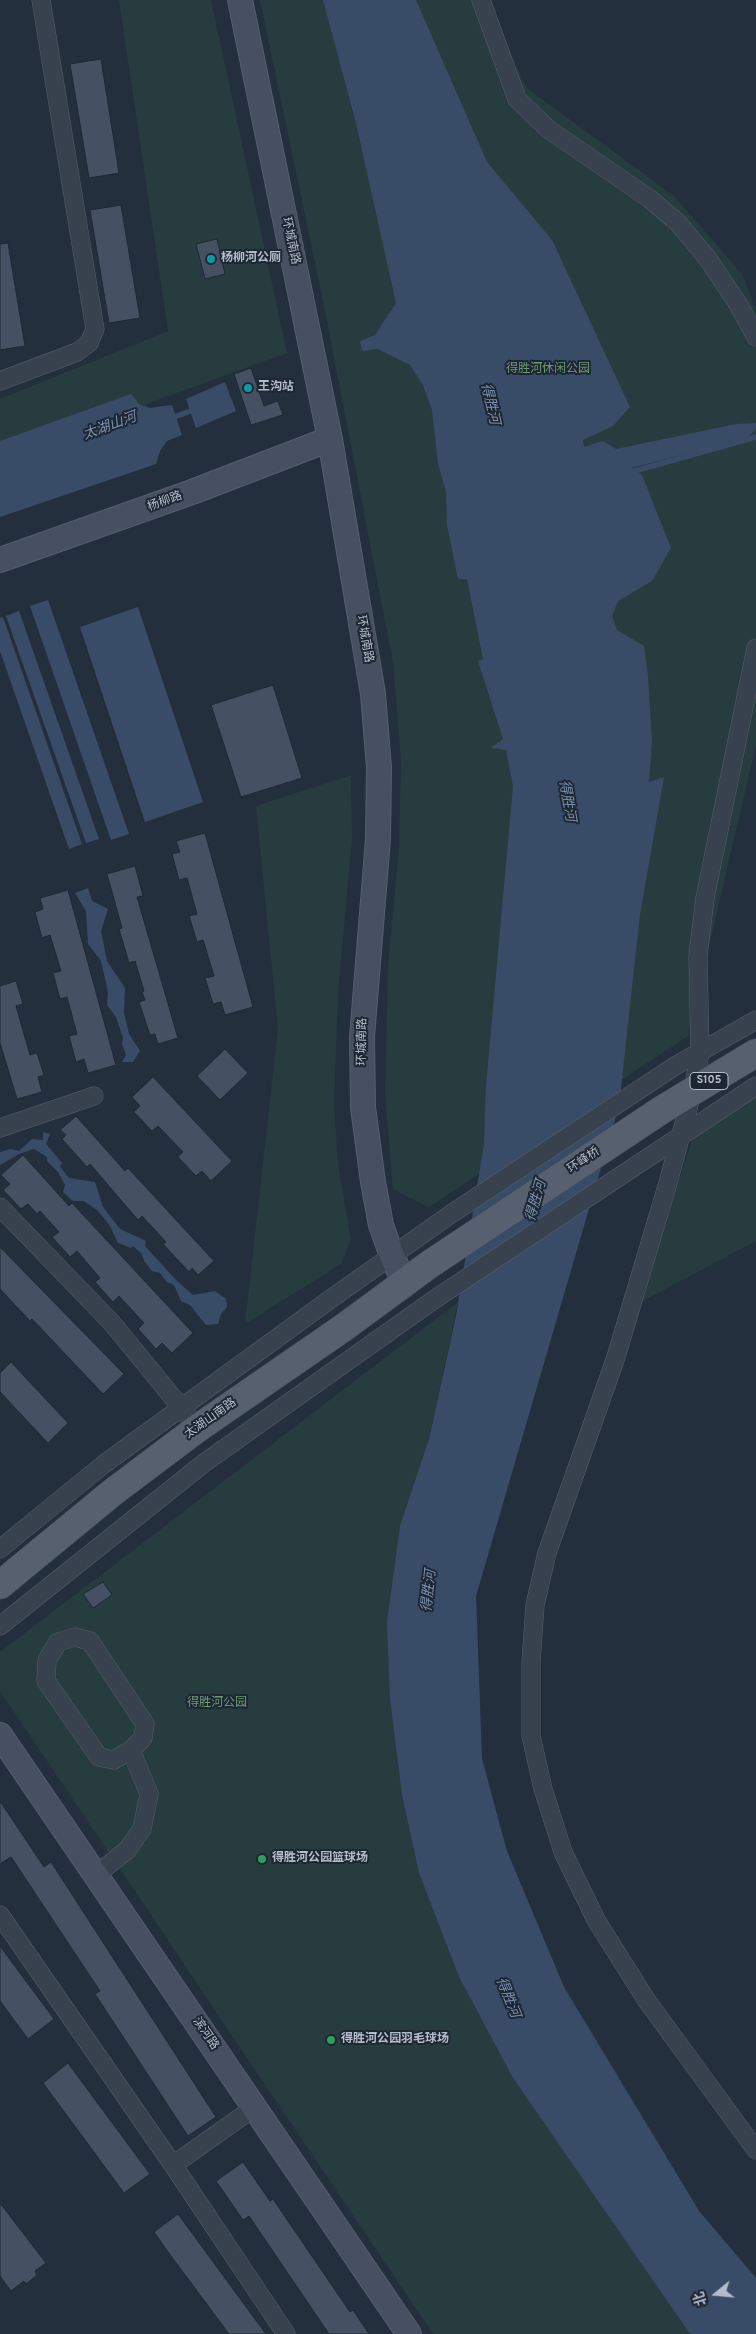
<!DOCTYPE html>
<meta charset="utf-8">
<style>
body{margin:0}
#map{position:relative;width:756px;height:2334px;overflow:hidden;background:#242f3e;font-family:Overpass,"Noto Sans SC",sans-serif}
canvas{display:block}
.north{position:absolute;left:691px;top:2269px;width:50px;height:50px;-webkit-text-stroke:4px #1d2633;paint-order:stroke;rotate:253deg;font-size:14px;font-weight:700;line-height:20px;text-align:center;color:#b4bcc9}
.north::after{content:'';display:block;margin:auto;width:18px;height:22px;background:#b4bcc9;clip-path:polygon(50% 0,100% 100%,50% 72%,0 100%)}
</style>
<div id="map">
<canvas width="756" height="2334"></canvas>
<div class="north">北</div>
</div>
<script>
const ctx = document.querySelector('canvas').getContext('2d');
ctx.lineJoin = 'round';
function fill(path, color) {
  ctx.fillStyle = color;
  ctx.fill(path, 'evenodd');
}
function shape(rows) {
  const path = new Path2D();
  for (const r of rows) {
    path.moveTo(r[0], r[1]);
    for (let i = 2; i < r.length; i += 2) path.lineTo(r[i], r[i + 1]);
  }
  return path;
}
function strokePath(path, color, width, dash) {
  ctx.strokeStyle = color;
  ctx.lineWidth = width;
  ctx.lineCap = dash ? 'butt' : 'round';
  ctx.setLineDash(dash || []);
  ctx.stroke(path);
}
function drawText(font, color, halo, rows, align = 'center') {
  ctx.font = font + ' Overpass,"Noto Sans SC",sans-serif';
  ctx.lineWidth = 4;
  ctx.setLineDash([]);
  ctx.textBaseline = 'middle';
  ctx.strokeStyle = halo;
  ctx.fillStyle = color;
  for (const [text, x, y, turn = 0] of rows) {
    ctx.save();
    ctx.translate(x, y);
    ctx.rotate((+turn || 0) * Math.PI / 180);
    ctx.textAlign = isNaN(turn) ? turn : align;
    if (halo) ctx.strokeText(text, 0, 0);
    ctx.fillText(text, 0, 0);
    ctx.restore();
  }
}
const green = shape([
 [119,0,211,0,287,353,0,457,0,399,168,331],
 [260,0,483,0,527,88,674,196,742,274,756,310,756,745,688,1036,429,1207,393,1189,385,1094,388,965,399,849,401,760,393,662,325,311],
 [351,775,352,839,338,993,334,1105,338,1164,351,1240,341,1264,245,1324,278,1029,256,806],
 [756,1085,756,1241,639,1303,700,1116],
 [458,1302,429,1439,400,1526,390,1699,402,1794,419,1873,459,1977,513,2078,690,2334,433,2334,0,1691,0,1652]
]);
const water = shape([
 [323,0,416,0,487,162,552,240,630,407,613,426,583,440,584,447,603,441,616,449,736,424,756,423,756,429,747,438,631,468,642,475,671,548,652,581,618,601,612,616,617,630,644,646,648,676,652,742,649,782,664,777,640,915,619,1106,476,1596,482,1759,507,1851,564,1987,699,2211,756,2278,756,2334,690,2334,513,2078,459,1977,419,1873,402,1795,390,1699,387,1622,400,1526,429,1439,456,1316,484,1144,486,1086,513,786,506,750,491,748,503,739,478,661,483,659,467,579,458,579,447,525,446,492,438,464,432,410,423,385,410,365,378,349,362,351,360,341,375,335,396,303,356,123],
 [225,382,236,411,196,428,186,399],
 [131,394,139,404,150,408,172,405,182,435,167,441,160,451,156,464,0,517,0,441],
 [48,600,129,834,111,840,30,606],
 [138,607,203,802,145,822,80,627],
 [19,611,99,839,86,843,6,616],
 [3,617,82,844,69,849,0,651,0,618],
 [88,888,92,901,108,909,101,931,107,961,125,988,124,1013,129,1034,140,1051,133,1062,122,1062,126,1055,122,1044,123,1038,116,1017,107,1005,108,992,101,961,88,944,86,911,75,893],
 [43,1132,50,1134,46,1144,62,1163,60,1167,69,1178,95,1182,103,1207,120,1229,146,1241,145,1246,177,1281,193,1295,215,1291,226,1299,227,1307,221,1314,218,1324,206,1325,190,1305,181,1301,174,1285,167,1282,160,1273,152,1271,144,1261,142,1254,133,1246,131,1248,118,1243,110,1226,98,1211,84,1201,73,1201,63,1192,65,1185,58,1172,47,1161,47,1157,34,1149,19,1154,0,1165,0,1152,11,1149,19,1151,32,1139,43,1140]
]);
const stream = shape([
 [169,419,196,409],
 [631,472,756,437]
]);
const building = shape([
 [101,59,119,173,89,178,70,64,101,59],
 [121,205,140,318,109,323,90,210,121,205],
 [217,239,225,274,205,279,196,244,217,239],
 [8,243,25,346,0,350,0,244,8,243],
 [251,368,264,406,278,401,283,415,251,425,234,374,251,368],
 [273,685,302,778,241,797,211,705,273,685],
 [205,833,253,1007,225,1015,221,1002,213,1004,205,978,214,976,203,940,197,942,189,916,197,914,187,878,179,880,172,854,180,852,176,841,205,833],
 [135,866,143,896,137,897,178,1038,158,1044,155,1034,150,1035,139,1002,145,1000,142,992,144,991,135,961,129,963,119,929,122,928,107,874,135,866],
 [68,890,116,1065,88,1073,84,1059,76,1062,69,1036,77,1034,67,997,60,999,53,973,61,971,50,935,42,938,35,912,43,909,40,898,68,890],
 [16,981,23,1004,16,1006,30,1055,37,1053,44,1075,38,1077,42,1092,17,1099,0,1043,0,986,16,981],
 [225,1049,248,1073,220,1100,197,1076,225,1049],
 [153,1077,232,1161,211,1181,202,1171,196,1176,178,1157,183,1152,158,1126,152,1131,134,1112,140,1106,132,1097,153,1077],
 [76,1116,125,1171,128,1168,214,1261,198,1275,192,1268,189,1272,163,1244,166,1242,142,1216,138,1220,90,1164,87,1167,62,1139,66,1135,60,1130,76,1116],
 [23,1155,69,1206,72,1203,193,1333,172,1353,162,1343,156,1349,138,1329,144,1323,119,1296,113,1302,95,1282,100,1278,77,1251,70,1257,52,1237,59,1232,40,1211,37,1214,28,1204,21,1209,3,1190,10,1184,1,1175,23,1155],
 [0,1247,124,1374,103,1394,32,1319,30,1321,0,1289,0,1247],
 [11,1362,68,1423,48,1443,0,1392,0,1373,11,1362],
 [103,1582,112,1595,93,1608,83,1594,103,1582],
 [0,1801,44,1867,51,1862,216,2117,188,2136,95,1994,100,1991,11,1857,0,1864,0,1801],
 [0,1946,54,2019,28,2039,0,2001,0,1946],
 [68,2063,150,2174,124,2193,43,2083,68,2063],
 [243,2162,270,2201,273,2199,350,2312,353,2310,369,2334,329,2334,249,2216,243,2220,216,2181,243,2162],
 [0,2203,46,2263,35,2271,37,2275,26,2284,24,2281,11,2291,0,2276,0,2203],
 [178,2214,266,2334,229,2334,168,2252,154,2232,178,2214]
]);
const street = shape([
 [481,0,517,99,548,129,650,199,678,223,708,259,738,304,756,337],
 [0,381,77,352,89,343,95,329,41,0],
 [756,648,705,898,698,956,700,1053,693,1090,668,1183,616,1357,547,1553,535,1605,531,1662,531,1736,543,1789,563,1852,596,1920,647,2001,756,2150],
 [0,1128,94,1096],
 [0,1207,112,1323,188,1416],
 [0,1549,104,1464,332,1298,451,1214,675,1066,756,1020],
 [0,1626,204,1463,435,1299,756,1086],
 [96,1875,127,1850,142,1829,149,1794,131,1750,143,1738,145,1724,90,1641,75,1637,58,1642,47,1660,46,1681,99,1757,114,1760,131,1750],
 [0,1915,173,2165,286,2334],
 [173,2165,255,2107]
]);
const secondary = shape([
 [240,0,330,439,373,694,379,768,378,839,362,1037,363,1107,373,1182,381,1225,392,1256,404,1282],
 [0,560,192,492,330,439],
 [0,1735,409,2334]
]);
const primary = shape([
 [0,1585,113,1492,198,1428,343,1328,430,1264,663,1109,756,1053]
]);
const markers = [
 [211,259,5,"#0f9aa8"],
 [248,388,5,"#0f9aa8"],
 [262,1859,5,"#2e9e5b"],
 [331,2040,5,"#2e9e5b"]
];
const shields = [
 [709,1081,38]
];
const shieldNames = [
 ["S105",709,1081]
];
const streetNames = [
 ["环城南路",290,241,78],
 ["杨柳路",165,502,-20],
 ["环城南路",364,639,80],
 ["环城南路",363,1042,-89],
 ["环峰桥",584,1161,-34],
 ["太湖山南路",211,1419,-35],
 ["滨河路",205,2034,56]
];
const poiNames = [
 ["杨柳河公厕",221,259],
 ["王沟站",258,388],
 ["得胜河公园篮球场",272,1859],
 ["得胜河公园羽毛球场",341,2040]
];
const parkNames = [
 ["得胜河休闲公园",548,370],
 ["得胜河公园",217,1704]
];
const waterNames = [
 ["得胜河",489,404,77],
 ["太湖山河",110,427,-20],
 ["得胜河",566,801,80],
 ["得胜河",537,1201,-74],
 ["得胜河",430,1591,-84],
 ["得胜河",507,1998,68]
];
fill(green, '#263c3f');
fill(water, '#394c67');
strokePath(stream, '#394c67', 5.5);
fill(building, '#455162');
strokePath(building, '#1f2835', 1);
strokePath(street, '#565f6c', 19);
strokePath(secondary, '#565f6c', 26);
strokePath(primary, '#414a57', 29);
strokePath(street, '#38414e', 18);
strokePath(secondary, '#465061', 24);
strokePath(primary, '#56606e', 28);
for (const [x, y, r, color] of markers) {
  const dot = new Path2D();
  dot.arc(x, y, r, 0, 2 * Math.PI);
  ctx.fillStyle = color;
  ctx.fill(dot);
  strokePath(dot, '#1d2633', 2);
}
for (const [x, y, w] of shields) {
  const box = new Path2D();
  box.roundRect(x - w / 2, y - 8.5, w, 17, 4);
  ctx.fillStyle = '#1d2633';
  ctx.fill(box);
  strokePath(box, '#b4bcc9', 1);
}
drawText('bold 11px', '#b4bcc9', null, shieldNames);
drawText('12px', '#b4bcc9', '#1d2633', streetNames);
drawText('bold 12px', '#b4bcc9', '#1d2633', poiNames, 'left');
drawText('12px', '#6b9a76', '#1d2633', parkNames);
drawText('italic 14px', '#7c92b1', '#1d2633', waterNames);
</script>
